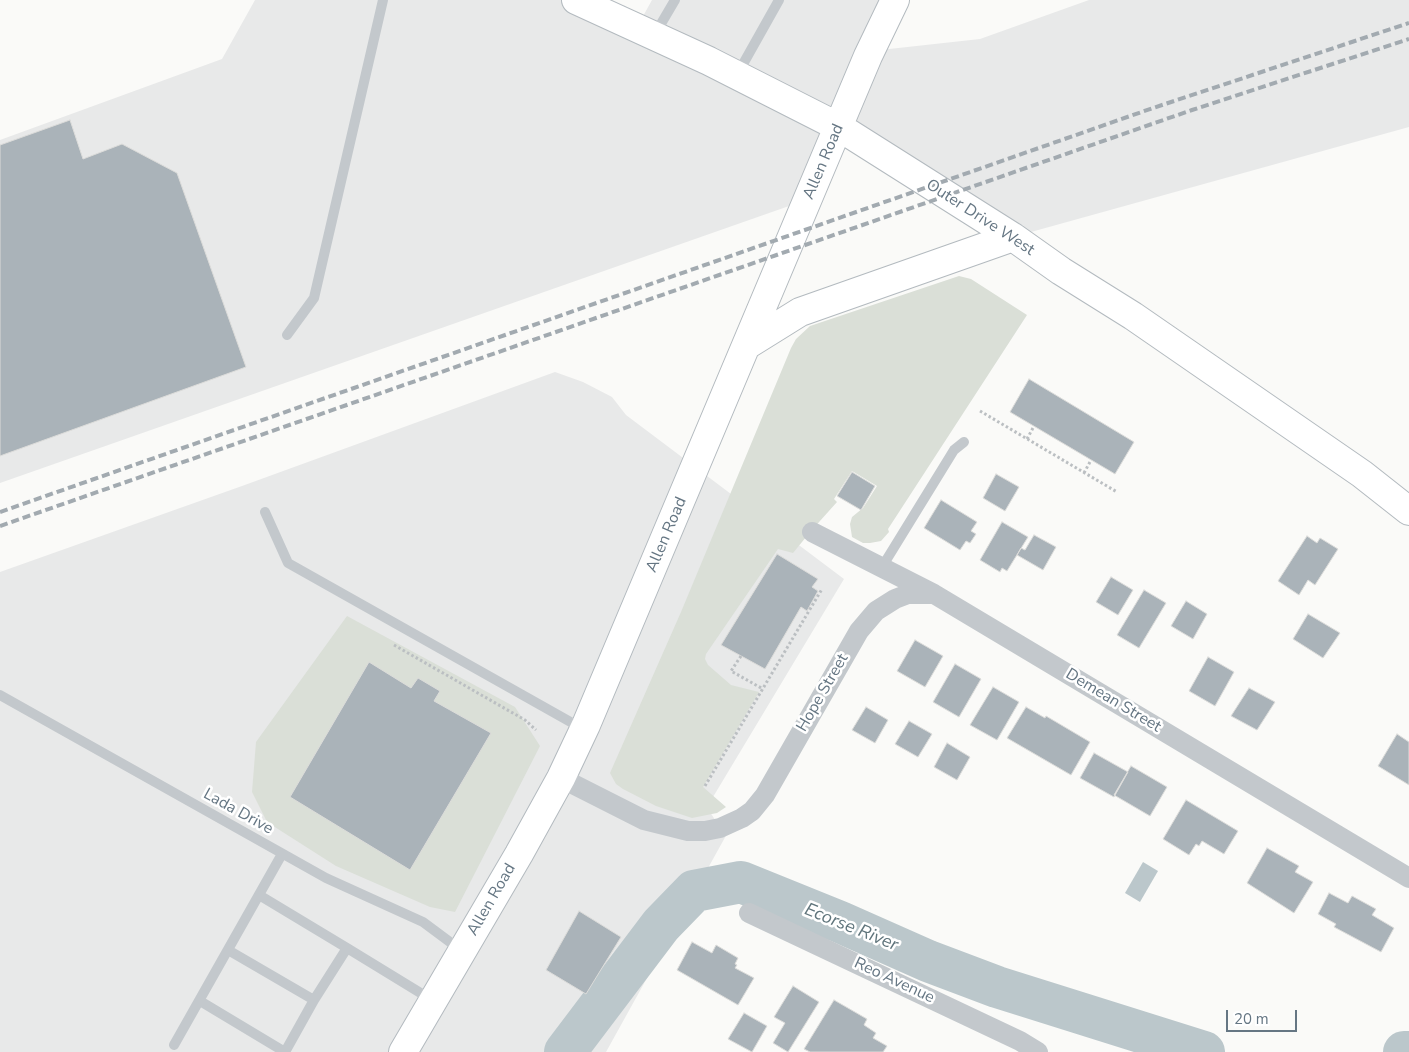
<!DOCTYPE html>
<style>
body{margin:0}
#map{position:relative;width:1409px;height:1052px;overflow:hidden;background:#fafaf8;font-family:"Nunito Sans",sans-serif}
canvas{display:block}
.scale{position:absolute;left:1226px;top:1010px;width:71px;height:22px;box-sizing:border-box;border:2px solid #657683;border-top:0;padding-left:6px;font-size:15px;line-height:18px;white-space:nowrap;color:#657683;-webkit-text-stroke:4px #fff;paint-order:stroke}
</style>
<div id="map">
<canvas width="1409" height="1052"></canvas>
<div class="scale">20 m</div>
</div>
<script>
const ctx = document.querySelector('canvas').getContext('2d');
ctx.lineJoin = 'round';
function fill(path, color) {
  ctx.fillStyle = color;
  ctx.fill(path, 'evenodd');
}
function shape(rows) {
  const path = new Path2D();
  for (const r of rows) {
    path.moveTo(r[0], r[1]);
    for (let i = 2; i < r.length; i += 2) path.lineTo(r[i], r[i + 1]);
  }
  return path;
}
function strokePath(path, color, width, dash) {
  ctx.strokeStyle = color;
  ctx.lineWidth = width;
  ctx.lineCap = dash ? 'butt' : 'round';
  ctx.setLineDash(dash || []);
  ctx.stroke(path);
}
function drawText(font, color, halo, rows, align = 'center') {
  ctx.font = font + ' "Nunito Sans",sans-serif';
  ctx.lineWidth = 5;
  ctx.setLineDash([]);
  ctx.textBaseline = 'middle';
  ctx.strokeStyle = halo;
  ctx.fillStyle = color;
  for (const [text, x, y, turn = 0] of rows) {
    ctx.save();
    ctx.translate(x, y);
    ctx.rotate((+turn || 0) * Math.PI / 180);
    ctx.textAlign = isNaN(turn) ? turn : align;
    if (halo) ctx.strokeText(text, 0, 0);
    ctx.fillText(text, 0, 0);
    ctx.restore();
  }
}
const built = shape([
 [255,0,576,0,637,27,652,0,895,0,871,51,980,39,1089,0,1409,0,1409,127,1013,237,839,127,809,199,0,483,0,140,222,59],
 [555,372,583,382,612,397,626,415,844,579,707,807,720,828,733,823,606,1052,0,1052,0,572,242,486]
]);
const green = shape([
 [959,276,971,279,1027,315,888,529,889,532,881,541,870,543,863,543,852,537,850,524,852,517,863,508,877,486,852,471,834,499,837,502,811,531,793,553,778,549,706,654,705,659,708,665,731,685,759,692,703,787,726,807,717,813,692,818,656,806,623,789,616,784,610,773,681,612,791,348,796,339,810,326],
 [347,616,515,707,540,746,455,912,430,907,336,866,267,822,252,792,256,742]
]);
const water = shape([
 [1143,862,1158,871,1140,902,1125,893]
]);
const river = shape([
 [565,1052,661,925,694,891,741,882,840,922,928,961,997,987,1204,1052],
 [1404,1052,1409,1052]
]);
const building = shape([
 [70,120,83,159,122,144,177,173,246,367,0,456,0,145,70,120],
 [1029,379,1134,442,1115,474,1010,412,1029,379],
 [852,472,875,486,861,510,837,496,852,472],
 [996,474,1019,487,1005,511,983,498,996,474],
 [941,500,977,522,971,531,976,534,970,543,966,541,960,550,924,528,941,500],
 [1002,522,1028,537,1007,571,1002,568,1000,572,980,560,1002,522],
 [1034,535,1056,547,1043,570,1017,555,1021,548,1025,550,1034,535],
 [1307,536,1317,543,1320,538,1338,549,1315,585,1308,580,1299,595,1278,581,1307,536],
 [777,554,818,579,812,587,818,591,807,611,801,607,765,669,721,645,777,554],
 [1111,577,1133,590,1118,615,1096,602,1111,577],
 [1144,590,1166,603,1139,648,1117,635,1144,590],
 [1186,601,1207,614,1193,639,1171,626,1186,601],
 [1308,614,1340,633,1323,658,1293,639,1308,614],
 [915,640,943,656,925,687,897,671,915,640],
 [1208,657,1234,672,1215,706,1189,691,1208,657],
 [369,662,411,688,418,678,440,691,434,701,491,733,410,870,290,797,369,662],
 [955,664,981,679,959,717,933,702,955,664],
 [993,687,1019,702,997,740,970,725,993,687],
 [1249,688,1275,702,1257,730,1231,716,1249,688],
 [866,707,888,720,875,743,852,730,866,707],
 [1026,707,1045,718,1046,716,1090,742,1071,775,1007,738,1026,707],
 [909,721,932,734,918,757,895,744,909,721],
 [1397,734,1409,742,1409,785,1378,766,1397,734],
 [947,743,970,757,957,780,934,767,947,743],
 [1094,753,1128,772,1114,797,1080,778,1094,753],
 [1131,766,1167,787,1150,816,1114,795,1131,766],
 [1186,800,1238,831,1224,854,1202,841,1199,846,1196,844,1189,855,1163,839,1186,800],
 [1267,848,1299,866,1295,872,1313,882,1294,913,1247,883,1267,848],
 [1329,893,1348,903,1352,896,1376,909,1372,915,1394,928,1381,952,1334,927,1336,924,1318,914,1329,893],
 [579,911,621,937,586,994,546,970,579,911],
 [692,942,712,953,716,945,738,958,735,964,737,965,735,968,754,978,738,1005,677,970,692,942],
 [793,986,819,1002,788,1052,773,1043,785,1023,774,1017,793,986],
 [834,1000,867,1019,864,1025,876,1033,873,1038,887,1046,883,1052,810,1052,804,1049,834,1000],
 [744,1013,767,1026,752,1052,728,1039,744,1013]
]);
const path = shape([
 [980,411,1117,492],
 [1027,439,1034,426],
 [1084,473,1091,460],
 [394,645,525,720,536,730],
 [741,656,731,671,763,689],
 [705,786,822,589]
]);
const lane = shape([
 [655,34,675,0],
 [738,73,779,0],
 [287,335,314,298,383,0],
 [265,512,288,563,583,729],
 [882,567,954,450,964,442],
 [0,695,326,878,423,922,462,951],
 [259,895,347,948],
 [228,950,314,1000,347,948,432,1000],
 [200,1001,285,1052,314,1000],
 [174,1045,282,854]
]);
const street = shape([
 [812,532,934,594,1409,878],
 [561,778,644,820,688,831,705,831,720,828,742,818,752,811,765,795,859,631,876,611,895,599,908,594,931,594],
 [749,913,1020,1041,1038,1052]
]);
const secondary = shape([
 [576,0,709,61,839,127,1013,237,1061,271,1133,316,1362,474,1409,511],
 [747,345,800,312,1013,237],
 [403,1052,519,854,561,778,586,725,868,56,895,0]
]);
const rail = shape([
 [0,512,1153,108,1409,23],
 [0,526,1192,110,1409,39]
]);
const streetNames = [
 ["Allen Road",824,162,-67],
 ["Outer Drive West",980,218,33],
 ["Allen Road",667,535,-67],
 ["Hope Street",823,693,-60],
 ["Demean Street",1113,701,31],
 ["Lada Drive",238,812,29],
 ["Allen Road",492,900,-60],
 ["Reo Avenue",894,981,25]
];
const waterNames = [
 ["Ecorse River",851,928,22]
];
fill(built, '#e8e9e9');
fill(green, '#dadfd7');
fill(water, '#bbc7cb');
strokePath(river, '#bbc7cb', 42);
fill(building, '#aab3b9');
strokePath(building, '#dcdcda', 1);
strokePath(secondary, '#b3babf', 30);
strokePath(path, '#bbbfc2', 3, [2.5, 2.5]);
strokePath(lane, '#c3c8cc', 10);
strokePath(street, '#c3c8cc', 20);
strokePath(secondary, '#fff', 28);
strokePath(rail, '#a2aab0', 4, [8, 4]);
drawText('16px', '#657683', '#fff', streetNames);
drawText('italic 18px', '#60757c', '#fff', waterNames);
</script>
